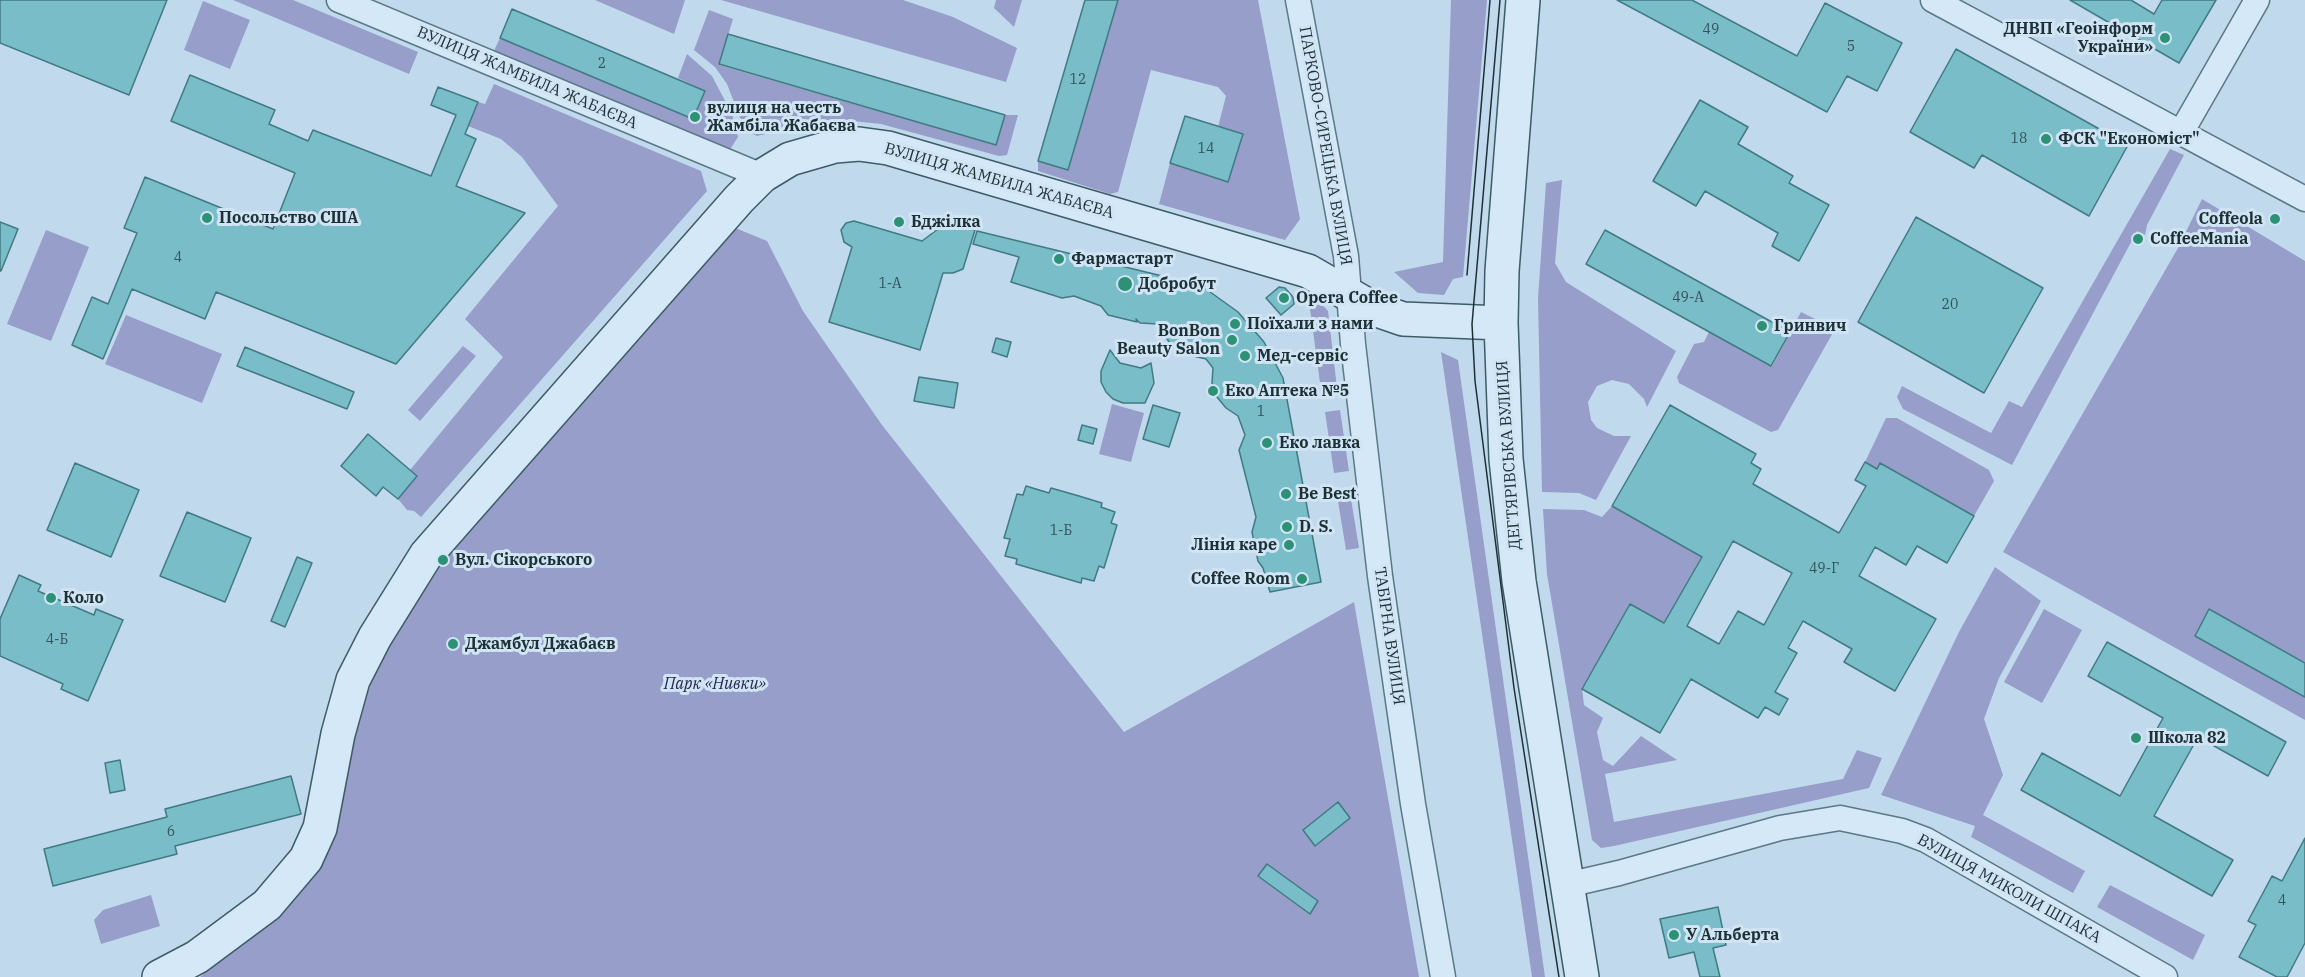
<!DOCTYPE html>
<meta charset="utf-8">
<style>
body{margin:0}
canvas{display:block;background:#c1d9ec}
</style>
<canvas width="2305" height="977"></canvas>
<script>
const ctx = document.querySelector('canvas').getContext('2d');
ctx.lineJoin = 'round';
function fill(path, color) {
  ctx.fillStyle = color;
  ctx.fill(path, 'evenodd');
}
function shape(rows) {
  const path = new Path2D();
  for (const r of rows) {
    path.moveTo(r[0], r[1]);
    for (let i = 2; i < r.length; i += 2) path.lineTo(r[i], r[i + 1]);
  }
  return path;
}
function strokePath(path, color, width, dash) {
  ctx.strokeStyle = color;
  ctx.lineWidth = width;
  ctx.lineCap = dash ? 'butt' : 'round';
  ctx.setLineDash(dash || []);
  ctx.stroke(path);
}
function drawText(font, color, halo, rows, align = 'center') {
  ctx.font = font + ' "IBM Plex Serif",serif';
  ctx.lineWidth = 6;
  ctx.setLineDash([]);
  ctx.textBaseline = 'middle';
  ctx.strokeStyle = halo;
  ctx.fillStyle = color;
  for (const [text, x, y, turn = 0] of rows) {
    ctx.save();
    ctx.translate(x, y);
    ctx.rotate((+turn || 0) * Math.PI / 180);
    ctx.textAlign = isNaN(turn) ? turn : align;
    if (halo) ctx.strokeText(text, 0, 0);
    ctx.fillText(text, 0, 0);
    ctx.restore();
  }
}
const green = shape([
 [233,0,293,0,418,52,409,74],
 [595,0,685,0,674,34],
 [721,0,903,0,953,17,1017,48,1006,82],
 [996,0,1022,0,1014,27,994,8],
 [1118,0,1258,0,1300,219,1285,240,1159,204,1170,163,1228,181,1243,135,1218,127,1226,96,1218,87,1151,70,1118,192,1110,194,1038,171,1038,161,1067,169],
 [1451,0,1487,0,1463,277,1453,279,1444,295,1418,293,1394,272,1443,262],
 [203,1,250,20,230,69,184,50],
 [709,10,733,19,719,65,996,145,1005,115,1018,115,1007,155,999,156,881,124,833,119,757,136,745,130,727,84,715,67,694,50],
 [500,38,693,119,705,91,678,78,687,54,712,76,732,114,738,137,729,151,492,55],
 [494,84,701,171,707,191,421,517,414,511,407,510,398,499,417,476,410,470,503,357,465,319,558,206,522,157,501,139,468,126,478,102,485,104],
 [2170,149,2184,155,2147,225,2145,235,2137,231,2012,465,1903,409,1897,397,1902,386,1991,433,2009,401,2022,407],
 [1562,180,1555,263,1566,282,1676,351,1647,407,1644,399,1629,384,1612,380,1597,386,1588,402,1591,420,1597,428,1614,436,1631,436,1596,500,1579,493,1542,492,1538,298,1546,183],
 [2202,199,2305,261,2305,720,2003,552,2178,248],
 [728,225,767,241,803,311,882,425,1124,732,1354,602,1419,977,200,977,277,914,351,705,426,569],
 [46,230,89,247,51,341,7,324],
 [1308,294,1316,298,1328,311,1337,388,1321,390],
 [1801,312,1835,329,1778,430,1771,432,1679,383,1677,377,1694,344,1704,342,1709,332,1772,366],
 [126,315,222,354,202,403,105,364],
 [463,346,476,356,420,421,408,410],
 [1441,352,1458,360,1545,977,1532,977],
 [1112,404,1144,413,1131,462,1099,454],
 [1340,410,1349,471,1334,473,1325,412],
 [1886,418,1897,418,1989,470,1994,481,1974,516,1881,463,1877,469,1865,462],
 [1350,493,1359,548,1346,550,1337,495],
 [1612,506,1702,557,1664,623,1630,604,1582,688,1584,705,1603,718,1597,732,1603,760,1613,766,1641,736,1677,760,1605,774,1614,822,1843,779,1857,750,1882,758,1869,788,1614,846,1601,848,1592,840,1547,574,1543,509,1584,510,1602,517],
 [1995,567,2041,601,1999,678,1984,719,2003,775,1983,815,2085,871,2073,893,1971,837,1975,826,1881,795,1959,632],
 [2044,609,2082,630,2042,703,2004,682],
 [2110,885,2205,935,2193,960,2097,907],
 [151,895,160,926,101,944,94,920,103,910]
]);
const building = shape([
 [0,0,167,0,129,95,0,43,0,0],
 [1085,0,1118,0,1068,170,1038,161,1085,0],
 [1617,0,1692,0,1797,56,1825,3,1902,43,1877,91,1847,76,1827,112,1617,0],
 [2070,0,2131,0,2154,14,2162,0,2216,0,2179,63,2070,0],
 [512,9,705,91,693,119,500,38,512,9],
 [728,34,1005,115,996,145,719,64,728,34],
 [1956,49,2128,145,2089,216,1982,155,1974,168,1910,132,1956,49],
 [190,75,275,110,269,124,308,141,313,130,431,176,456,115,431,105,438,87,478,102,465,134,476,139,456,186,525,213,396,364,216,292,205,319,132,289,103,359,72,345,92,297,108,304,137,233,124,228,145,177,273,229,295,173,171,121,190,75],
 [1700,100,1748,127,1738,144,1793,176,1789,183,1829,205,1799,261,1772,246,1778,233,1705,191,1696,206,1653,181,1700,100],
 [1185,116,1243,134,1228,182,1170,163,1185,116],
 [1916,217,2043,288,1984,393,1858,322,1916,217],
 [854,221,922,241,942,226,954,225,975,230,963,269,953,273,943,273,920,350,829,322,852,247,844,242,841,230,846,223,854,221],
 [0,222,18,229,1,271,0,271,0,222],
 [1605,230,1790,332,1771,366,1586,264,1605,230],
 [977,231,1191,283,1206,289,1238,312,1264,342,1283,378,1321,582,1270,592,1263,568,1258,561,1252,532,1256,517,1239,450,1245,435,1238,416,1226,408,1217,397,1212,383,1213,368,1206,359,1185,354,1169,342,1158,324,1140,323,1136,319,1137,322,1108,315,1101,306,1074,296,1062,298,1011,282,1019,257,973,244,977,231],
 [1279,287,1285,288,1293,297,1294,304,1281,315,1266,298,1279,287],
 [996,338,1011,342,1007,357,992,352,996,338],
 [245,347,354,392,347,409,237,366,245,347],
 [1110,350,1120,363,1141,368,1151,363,1154,383,1145,403,1123,403,1113,399,1106,392,1101,382,1101,371,1110,350],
 [919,377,958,383,954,408,914,401,919,377],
 [1153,405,1180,413,1169,447,1143,439,1153,405],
 [1670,405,1756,454,1751,463,1761,469,1753,484,1839,533,1866,486,1855,480,1865,462,1877,469,1880,463,1974,516,1947,563,1917,546,1906,565,1875,547,1859,576,1936,619,1895,691,1844,662,1852,649,1803,621,1788,648,1797,653,1775,692,1788,699,1779,715,1765,707,1758,718,1691,679,1660,733,1582,689,1630,604,1664,623,1702,557,1612,506,1670,405],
 [1733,541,1792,573,1764,625,1738,611,1719,644,1687,626,1733,541],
 [1082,425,1097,429,1093,444,1078,440,1082,425],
 [368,434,417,476,398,499,383,487,376,496,341,466,368,434],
 [75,463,139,490,111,557,47,530,75,463],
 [1026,486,1049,493,1051,488,1079,496,1102,503,1101,507,1115,512,1111,523,1117,525,1104,568,1099,566,1094,581,1082,578,1081,583,1016,564,1017,559,1005,556,1010,539,1004,538,1017,494,1023,495,1026,486],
 [187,512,251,538,225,602,160,576,187,512],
 [297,557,312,563,285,627,271,621,297,557],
 [19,575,41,585,38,591,94,615,96,609,123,620,88,701,61,689,63,684,0,656,0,619,19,575],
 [2209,609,2305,663,2305,697,2195,636,2209,609],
 [2107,642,2286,742,2268,776,2198,737,2154,816,2233,860,2212,896,2021,790,2042,753,2120,796,2163,718,2088,676,2107,642],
 [120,760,125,790,110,793,105,763,120,760],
 [291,776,301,814,175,846,177,854,53,886,44,849,167,817,165,809,291,776],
 [1338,802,1350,818,1315,846,1303,830,1338,802],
 [2305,838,2305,943,2287,977,2277,977,2239,957,2256,925,2248,921,2272,876,2282,881,2305,838],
 [1267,864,1318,901,1310,914,1258,876,1267,864],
 [1718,907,1726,945,1713,948,1720,977,1700,977,1694,952,1669,958,1660,919,1718,907]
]);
const street = shape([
 [339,0,762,176],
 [1298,0,1346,256,1353,344,1380,576,1413,804,1443,977],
 [1933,0,2305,199],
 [2182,131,2257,0],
 [1567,885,1619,873,1780,828,1840,818,1902,831,1926,840,2165,977]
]);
const secondary = shape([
 [1523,0,1502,271,1501,323,1506,459,1519,581,1582,977],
 [159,977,197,957,267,905,306,859,320,828,338,734,353,680,375,637,426,555,739,199,762,176,790,159,835,146,859,144,888,148,1308,271,1374,309,1403,319,1501,323]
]);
const tram = shape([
 [1500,0,1472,324,1475,381,1514,688,1559,977],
 [1467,275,1490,0]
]);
const markers = [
 [2165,38,6,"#2c9175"],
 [695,117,6,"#2c9175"],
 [2046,139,6,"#2c9175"],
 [207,218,6,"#2c9175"],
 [2275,219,6,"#2c9175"],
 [899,222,6,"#2c9175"],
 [2138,239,6,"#2c9175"],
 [1059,259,6,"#2c9175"],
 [1125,284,8,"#2c9175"],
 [1284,298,6,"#2c9175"],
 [1235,324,6,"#2c9175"],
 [1762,326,6,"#2c9175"],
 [1232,340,6,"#2c9175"],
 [1245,356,6,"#2c9175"],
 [1213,391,6,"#2c9175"],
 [1267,443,6,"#2c9175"],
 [1286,494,6,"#2c9175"],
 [1287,527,6,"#2c9175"],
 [1289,545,6,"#2c9175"],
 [443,560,6,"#2c9175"],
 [1302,579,6,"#2c9175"],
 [51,598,6,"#2c9175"],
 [453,644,6,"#2c9175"],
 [2136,738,6,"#2c9175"],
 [1674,935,6,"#2c9175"]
];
const numberNames = [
 ["49",1711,30],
 ["5",1851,47],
 ["2",602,64],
 ["12",1078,80],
 ["18",2019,139],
 ["14",1206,149],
 ["4",178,258],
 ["1-А",890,284],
 ["49-А",1688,298],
 ["20",1950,305],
 ["1",1261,412],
 ["1-Б",1061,531],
 ["49-Г",1824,569],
 ["4-Б",57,640],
 ["6",171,832],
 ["4",2282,901]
];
const poiNames = [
 ["ДНВП «Геоінформ",2153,29,"right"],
 ["України»",2153,47,"right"],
 ["вулиця на честь",707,108],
 ["Жамбіла Жабаєва",707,126],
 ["ФСК \"Економіст\"",2058,139],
 ["Посольство США",219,218],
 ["Coffeola",2263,219,"right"],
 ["Бджілка",911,222],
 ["CoffeeMania",2150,239],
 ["Фармастарт",1071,259],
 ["Добробут",1138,284],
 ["Opera Coffee",1296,298],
 ["Поїхали з нами",1247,324],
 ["Гринвич",1774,326],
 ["BonBon",1220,331,"right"],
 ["Beauty Salon",1220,349,"right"],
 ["Мед-сервіс",1257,356],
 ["Еко Аптека №5",1225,391],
 ["Еко лавка",1279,443],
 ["Be Best",1298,494],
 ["D. S.",1299,527],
 ["Лінія каре",1277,545,"right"],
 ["Вул. Сікорського",455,560],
 ["Coffee Room",1290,579,"right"],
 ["Коло",63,598],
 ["Джамбул Джабаєв",465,644],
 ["Школа 82",2148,738],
 ["У Альберта",1686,935]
];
const streetNames = [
 ["ВУЛИЦЯ ЖАМБИЛА ЖАБАЄВА",527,78,23],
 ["ПАРКОВО-СИРЕЦЬКА ВУЛИЦЯ",1325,146,80],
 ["ВУЛИЦЯ ЖАМБИЛА ЖАБАЄВА",999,181,16],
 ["ДЕГТЯРІВСЬКА ВУЛИЦЯ",1509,455,-94],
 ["ТАБІРНА ВУЛИЦЯ",1389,636,82],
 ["ВУЛИЦЯ МИКОЛИ ШПАКА",2009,889,29]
];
const parkNames = [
 ["Парк «Нивки»",715,684]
];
fill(green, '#969ec9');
fill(building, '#79bdc8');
strokePath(building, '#417a82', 1.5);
strokePath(street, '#5a7984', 27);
strokePath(secondary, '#3d5c66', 36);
strokePath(street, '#d4e8f7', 24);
strokePath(secondary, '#d4e8f7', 33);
strokePath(tram, '#1d3035', 1.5);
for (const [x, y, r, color] of markers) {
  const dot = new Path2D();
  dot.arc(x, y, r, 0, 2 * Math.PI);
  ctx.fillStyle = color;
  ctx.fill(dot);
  strokePath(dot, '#d0e4f4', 2);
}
drawText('14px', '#34535a', null, numberNames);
drawText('bold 16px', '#1d3035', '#d0e4f4', poiNames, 'left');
drawText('16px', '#1d3035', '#d0e4f4', streetNames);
drawText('italic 16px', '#252550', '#d0e4f4', parkNames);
</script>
